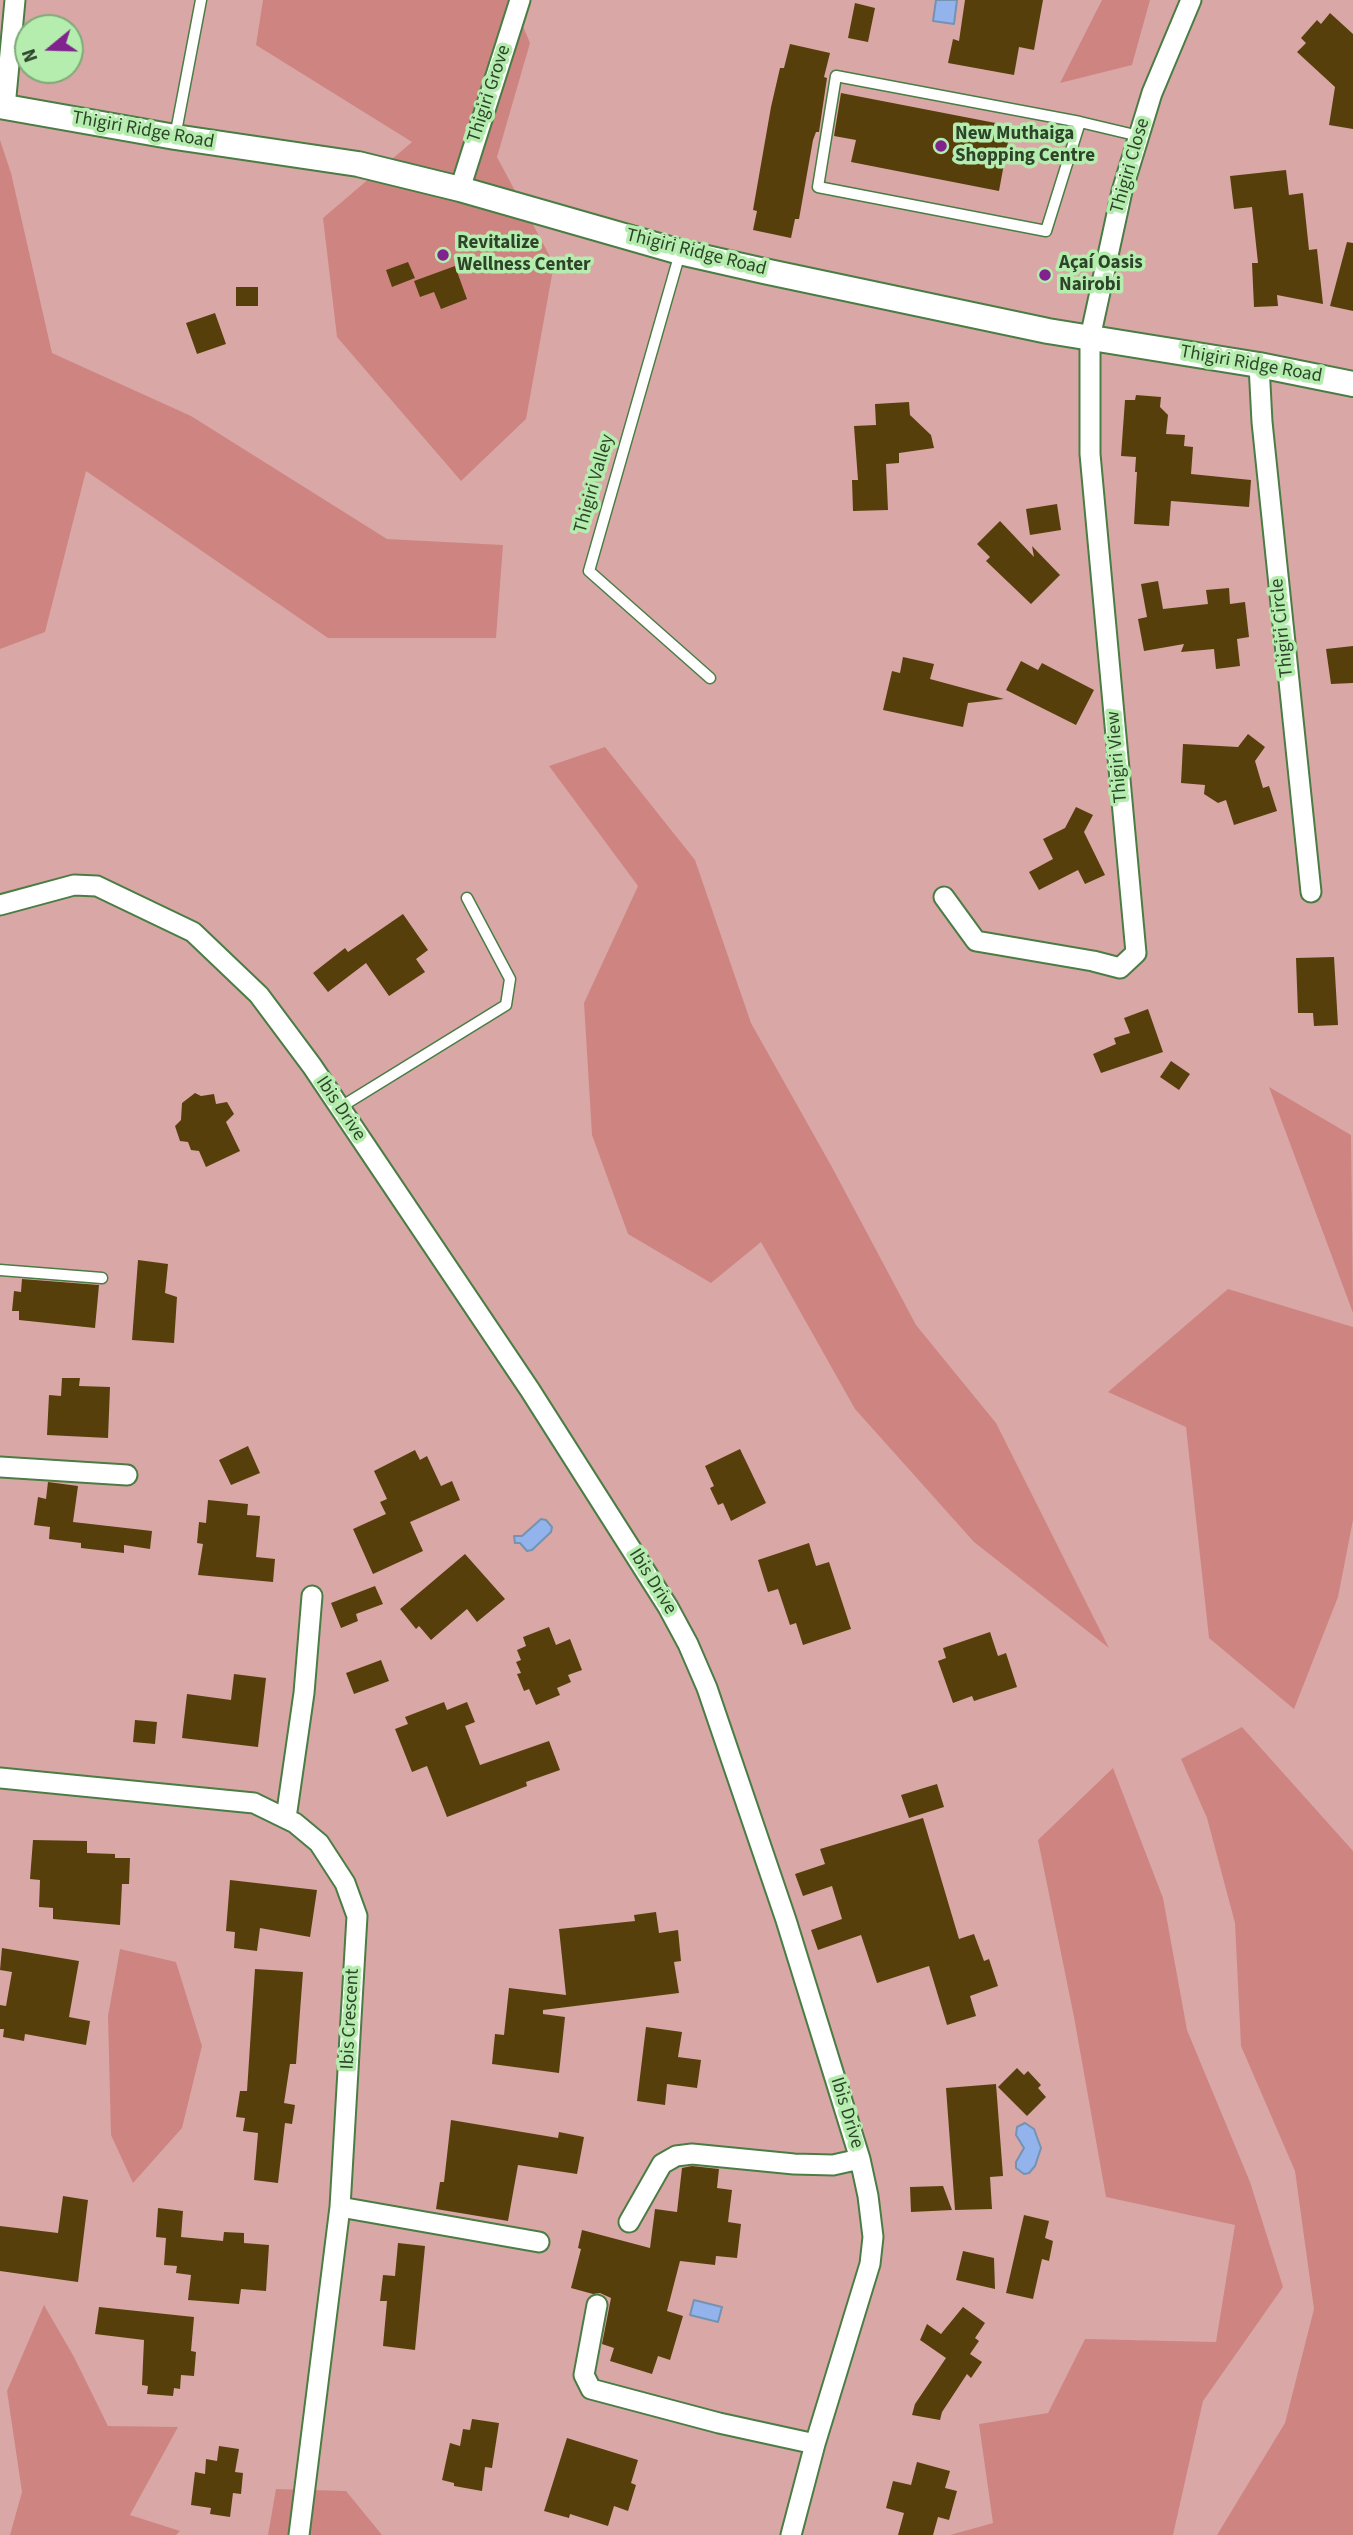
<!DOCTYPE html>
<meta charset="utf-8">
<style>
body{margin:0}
#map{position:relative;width:1353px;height:2535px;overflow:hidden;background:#b5edae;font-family:"Source Sans 3",sans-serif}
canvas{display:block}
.north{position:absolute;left:14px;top:14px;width:70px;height:70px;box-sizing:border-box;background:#b5edae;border:2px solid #7fa979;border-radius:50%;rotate:251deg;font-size:19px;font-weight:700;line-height:28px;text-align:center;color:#2d442a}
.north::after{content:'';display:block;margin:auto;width:24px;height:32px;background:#80238f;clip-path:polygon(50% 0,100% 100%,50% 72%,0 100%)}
</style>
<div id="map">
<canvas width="1353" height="2535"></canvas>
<div class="north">N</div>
</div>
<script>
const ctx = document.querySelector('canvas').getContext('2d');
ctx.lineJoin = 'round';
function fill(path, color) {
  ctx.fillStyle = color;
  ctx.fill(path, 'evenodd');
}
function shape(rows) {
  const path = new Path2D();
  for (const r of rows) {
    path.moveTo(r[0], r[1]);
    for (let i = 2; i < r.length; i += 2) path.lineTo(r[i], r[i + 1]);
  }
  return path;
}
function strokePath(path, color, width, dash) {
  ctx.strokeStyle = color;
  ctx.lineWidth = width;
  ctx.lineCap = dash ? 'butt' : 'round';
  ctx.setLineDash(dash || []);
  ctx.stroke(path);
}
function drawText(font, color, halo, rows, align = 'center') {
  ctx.font = font + ' "Source Sans 3",sans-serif';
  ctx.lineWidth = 7;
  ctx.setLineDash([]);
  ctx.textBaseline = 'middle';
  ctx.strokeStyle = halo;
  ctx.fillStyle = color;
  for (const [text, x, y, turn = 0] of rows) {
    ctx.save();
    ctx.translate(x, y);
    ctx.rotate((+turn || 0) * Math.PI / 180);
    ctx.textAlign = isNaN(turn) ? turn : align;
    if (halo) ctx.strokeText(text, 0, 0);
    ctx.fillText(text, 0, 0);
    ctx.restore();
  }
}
const green = shape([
 [0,0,1353,0,1353,2535,0,2535],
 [28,28,70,28,70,70,28,70]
]);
const forest = shape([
 [263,0,512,0,530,43,497,157,554,264,526,419,461,481,337,337,323,218,412,142,256,45],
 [1102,0,1150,0,1132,65,1060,83],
 [0,140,11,173,52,353,191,416,387,539,503,545,496,638,328,638,86,471,45,632,0,649],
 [605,747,695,860,751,1023,833,1169,916,1325,996,1423,1109,1648,974,1542,855,1409,761,1242,711,1283,628,1234,592,1135,584,1003,638,886,549,766],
 [1269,1087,1351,1135,1353,1313],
 [1228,1289,1353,1327,1353,1520,1338,1597,1294,1709,1209,1638,1186,1427,1108,1392],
 [1242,1727,1353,1851,1353,2535,1217,2535,1285,2423,1314,2309,1295,2171,1241,2046,1235,1923,1207,1818,1181,1759],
 [1113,1768,1163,1898,1187,2030,1250,2182,1283,2287,1203,2401,1173,2535,950,2535,993,2523,979,2424,1048,2413,1085,2339,1216,2342,1235,2225,1106,2197,1074,2017,1038,1840],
 [120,1949,176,1962,202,2046,182,2128,133,2183,111,2135,108,2016],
 [44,2305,74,2357,108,2426,178,2427,130,2515,180,2531,176,2535,10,2535,22,2492,7,2391],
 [276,2489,346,2491,382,2535,268,2535]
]);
const water = shape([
 [936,0,957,0,954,24,933,21,936,0],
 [541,1519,546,1520,552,1527,551,1532,532,1550,527,1551,520,1543,515,1543,514,1536,522,1536,541,1519],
 [1025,2123,1034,2129,1041,2148,1035,2166,1029,2173,1024,2174,1016,2168,1016,2162,1024,2148,1016,2135,1017,2127,1025,2123],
 [694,2300,722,2307,718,2322,690,2315,694,2300]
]);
const building = shape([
 [965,0,1043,0,1034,50,1019,47,1014,75,948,63,953,39,959,41],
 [855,3,875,8,868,42,848,38],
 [1330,13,1353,34,1353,129,1329,125,1335,87,1297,52,1306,43,1301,38,1317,20,1321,24],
 [790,44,830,53,824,77,827,78,819,132,816,132,813,140,799,219,795,219,791,238,753,230,757,211,753,210,771,107,780,68,784,68],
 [841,93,1011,126,999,191,851,162,856,140,834,136],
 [1286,170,1289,195,1303,193,1309,250,1317,249,1323,304,1277,295,1278,306,1254,307,1252,263,1258,263,1252,207,1234,209,1230,176],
 [1347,242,1353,243,1353,311,1330,306],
 [408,262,415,278,392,287,386,270],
 [455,266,467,299,441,309,434,292,420,297,414,281],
 [236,287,258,287,258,306,236,306],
 [215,313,226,344,197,354,186,323],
 [1136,395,1161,397,1160,407,1168,415,1166,434,1185,435,1184,446,1193,447,1191,474,1251,480,1249,507,1171,501,1169,526,1134,524,1137,472,1135,472,1136,457,1121,456,1125,400,1135,400],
 [909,402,910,415,931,435,934,448,899,453,899,463,886,464,888,510,853,511,852,480,858,480,854,426,876,425,875,404],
 [1057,504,1061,530,1030,535,1026,509],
 [1000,521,1034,557,1032,546,1060,575,1031,604,986,561,990,557,977,544],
 [1158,581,1163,609,1208,604,1206,590,1229,588,1230,604,1245,602,1249,637,1237,639,1240,666,1216,669,1214,649,1181,652,1184,644,1144,651,1138,619,1147,617,1141,584],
 [1353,646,1353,683,1331,684,1326,649],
 [903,657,934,664,930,679,1004,699,968,703,963,727,883,710,892,671,900,673],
 [1021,661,1038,670,1042,663,1094,690,1076,725,1006,690],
 [1248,734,1265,747,1255,761,1263,788,1269,786,1277,811,1234,825,1226,800,1218,803,1204,794,1205,785,1181,783,1183,744,1238,747],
 [1076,807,1093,815,1084,832,1105,875,1085,884,1078,870,1039,890,1029,872,1053,859,1043,839,1065,828],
 [403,914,428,950,416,959,425,972,389,996,366,963,328,992,313,973,345,948,348,952],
 [1334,957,1338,1025,1314,1026,1313,1013,1298,1013,1296,958],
 [1148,1009,1163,1052,1101,1073,1093,1054,1116,1044,1114,1038,1130,1033,1124,1018],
 [1171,1061,1190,1074,1179,1090,1160,1077],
 [195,1093,201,1096,214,1094,216,1104,227,1102,234,1114,226,1122,240,1151,206,1167,199,1151,191,1150,188,1142,180,1141,175,1126,181,1120,182,1103],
 [138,1260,168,1264,165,1293,177,1297,174,1343,132,1340],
 [22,1279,99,1285,95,1328,19,1320,19,1311,12,1311,14,1291,21,1292],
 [62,1378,80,1378,79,1386,110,1387,108,1438,47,1435,49,1395,61,1396],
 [248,1446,260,1473,231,1485,219,1460],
 [740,1449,766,1503,731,1521,723,1503,718,1505,710,1488,714,1486,705,1466],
 [415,1450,420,1460,427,1456,441,1486,452,1481,460,1500,410,1522,423,1551,373,1574,353,1529,386,1514,380,1502,387,1499,374,1471],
 [48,1482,78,1486,73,1522,152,1531,150,1549,124,1545,124,1553,81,1548,81,1543,49,1539,50,1527,34,1525,38,1497,46,1499],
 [208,1500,248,1504,247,1515,260,1516,256,1557,275,1559,273,1582,198,1575,203,1544,197,1543,199,1522,206,1523],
 [809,1543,816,1566,829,1562,851,1629,803,1645,796,1623,790,1625,778,1589,768,1592,758,1560],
 [465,1554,505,1599,477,1622,467,1609,431,1640,419,1626,416,1629,400,1609],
 [375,1586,383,1604,356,1614,358,1621,341,1628,331,1603],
 [549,1627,556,1645,570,1639,582,1670,568,1675,571,1682,557,1688,560,1695,536,1705,529,1689,524,1691,517,1674,521,1673,516,1662,521,1660,517,1650,526,1646,523,1637],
 [990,1632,998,1656,1006,1653,1017,1687,974,1701,972,1696,953,1703,938,1661,946,1658,943,1648],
 [381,1660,389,1681,354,1694,346,1673],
 [234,1674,266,1678,258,1747,182,1738,187,1694,231,1700],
 [444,1702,447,1710,467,1702,475,1722,465,1726,480,1765,549,1741,560,1770,526,1782,527,1786,447,1817,427,1766,412,1772,395,1729,408,1724,405,1717],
 [135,1720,157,1722,155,1744,133,1742],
 [937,1784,944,1807,909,1818,901,1795],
 [923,1818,959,1939,974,1934,984,1961,989,1959,998,1986,970,1996,976,2016,947,2025,929,1966,877,1983,861,1935,818,1950,811,1930,842,1919,832,1886,803,1896,795,1874,825,1864,820,1849],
 [33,1840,87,1841,87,1853,115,1854,115,1858,130,1858,129,1884,122,1884,120,1925,53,1919,53,1908,39,1907,40,1880,30,1879],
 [230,1880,317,1890,310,1937,260,1928,257,1951,234,1948,235,1932,226,1931],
 [656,1912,659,1933,678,1930,681,1961,674,1962,679,1993,543,2010,543,2014,565,2017,559,2073,492,2064,495,2034,504,2035,509,1988,566,1995,559,1929,635,1921,634,1915],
 [2,1948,79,1961,69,2017,90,2021,86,2045,25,2034,24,2041,3,2037,4,2029,0,2029,0,2005,6,2006,12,1972,0,1970],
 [255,1969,303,1972,296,2064,290,2064,284,2103,295,2105,292,2124,285,2123,278,2183,254,2180,258,2133,243,2131,245,2118,236,2117,240,2091,247,2091],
 [646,2027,682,2032,678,2057,701,2060,697,2088,667,2084,665,2105,637,2101],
 [1017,2068,1024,2075,1028,2071,1041,2085,1038,2088,1046,2097,1027,2116,998,2087],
 [996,2084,1003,2176,990,2177,992,2209,955,2210,946,2088],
 [451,2120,558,2138,559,2132,584,2137,577,2174,518,2165,508,2221,436,2209,440,2182,444,2182],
 [692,2166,719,2169,717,2188,732,2190,728,2222,741,2224,737,2258,716,2256,715,2265,680,2261,667,2311,683,2316,670,2360,658,2356,652,2374,610,2361,614,2348,602,2344,611,2298,600,2293,593,2294,571,2288,581,2249,578,2248,582,2230,650,2248,655,2209,677,2212,682,2168],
 [943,2186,952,2210,911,2212,910,2187],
 [63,2196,88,2200,78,2282,0,2271,0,2226,58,2233],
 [158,2208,183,2211,181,2237,223,2241,224,2232,244,2233,244,2243,269,2245,266,2291,241,2289,239,2304,188,2300,191,2275,176,2273,177,2266,164,2265,166,2238,156,2237],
 [1024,2215,1049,2221,1045,2238,1053,2241,1049,2261,1042,2259,1033,2299,1006,2293],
 [398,2243,425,2246,415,2350,383,2346,387,2301,380,2301,383,2275,395,2276],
 [963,2251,994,2258,995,2289,956,2280],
 [99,2307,194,2317,191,2351,196,2352,194,2376,181,2375,180,2389,174,2388,173,2396,147,2394,148,2386,142,2385,144,2340,95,2334],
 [963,2307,985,2323,975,2338,979,2341,970,2354,982,2362,971,2378,967,2374,942,2412,940,2420,912,2415,915,2404,946,2358,920,2340,927,2324,941,2334],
 [472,2419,499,2423,492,2468,485,2467,482,2491,454,2486,454,2483,442,2480,450,2443,460,2446,463,2429,470,2430],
 [567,2438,638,2460,631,2483,636,2485,628,2511,614,2506,608,2526,570,2514,569,2518,544,2511],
 [219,2446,239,2449,235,2472,243,2473,241,2494,233,2493,230,2517,210,2514,211,2508,191,2505,195,2472,205,2474,206,2459,217,2461],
 [917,2462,950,2471,945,2488,957,2491,949,2520,938,2517,933,2535,898,2535,904,2513,886,2508,893,2481,911,2485]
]);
const service = shape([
 [1080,122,1046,231,818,187,836,76,1080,122,1139,136],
 [175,137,201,0],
 [680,253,589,571,710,678],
 [339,1108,506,1005,510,979,467,898],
 [0,1270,102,1278]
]);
const minor = shape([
 [5,107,15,0],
 [460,189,520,0],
 [1259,365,1262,422,1311,892],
 [944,897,976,941,1093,961,1120,968,1136,953,1090,454,1090,338,1122,191,1152,93,1191,0],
 [0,905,74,885,97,886,193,932,259,995,312,1066,530,1390,668,1607,688,1644,707,1688,786,1920,860,2159,868,2196,873,2237,870,2264,815,2444,791,2535],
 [0,1467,127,1475],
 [0,1778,254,1803,295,1823,319,1843,345,1883,357,1916,340,2207,299,2535],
 [286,1818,304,1693,312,1596],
 [340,2207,539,2242],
 [629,2222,662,2164,676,2156,692,2154,794,2164,833,2165,860,2159],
 [597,2305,584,2375,591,2389,719,2423,815,2444]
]);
const tertiary = shape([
 [0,106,175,137,358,164,460,189,680,252,764,271,1048,331,1259,365,1353,384]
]);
const markers = [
 [941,146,7,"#80238f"],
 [443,255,7,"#80238f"],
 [1045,275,7,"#80238f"]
];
const streetNames = [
 ["Thigiri Grove",490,94,-72],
 ["Thigiri Ridge Road",143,131,10],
 ["Thigiri Close",1131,166,-74],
 ["Thigiri Ridge Road",696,253,14],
 ["Thigiri Ridge Road",1251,365,10],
 ["Thigiri Valley",595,484,-74],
 ["Thigiri Circle",1283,628,-96],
 ["Thigiri View",1118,757,-95],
 ["Ibis Drive",340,1109,56],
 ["Ibis Drive",652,1582,58],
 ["Ibis Crescent",351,2019,-87],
 ["Ibis Drive",846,2113,73]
];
const poiNames = [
 ["New Muthaiga",955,135],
 ["Shopping Centre",955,157],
 ["Revitalize",457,244],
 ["Wellness Center",457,266],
 ["Açaí Oasis",1059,264],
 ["Nairobi",1059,286]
];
fill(green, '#d9a8a6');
fill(forest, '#ce8582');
fill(water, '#93b3ed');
strokePath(water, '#7492b2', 2);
fill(building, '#573f0c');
strokePath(service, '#4a7d44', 13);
strokePath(minor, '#4a7d44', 23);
strokePath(tertiary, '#4a7d44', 28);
strokePath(service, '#fff', 10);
strokePath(minor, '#fff', 19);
strokePath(tertiary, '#fff', 24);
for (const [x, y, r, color] of markers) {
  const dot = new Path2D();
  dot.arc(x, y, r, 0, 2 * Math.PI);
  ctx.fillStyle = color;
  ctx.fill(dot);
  strokePath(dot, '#b5edae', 2.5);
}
drawText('19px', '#2d442a', '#b5edae', streetNames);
drawText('bold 19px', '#2d442a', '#b5edae', poiNames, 'left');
</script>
